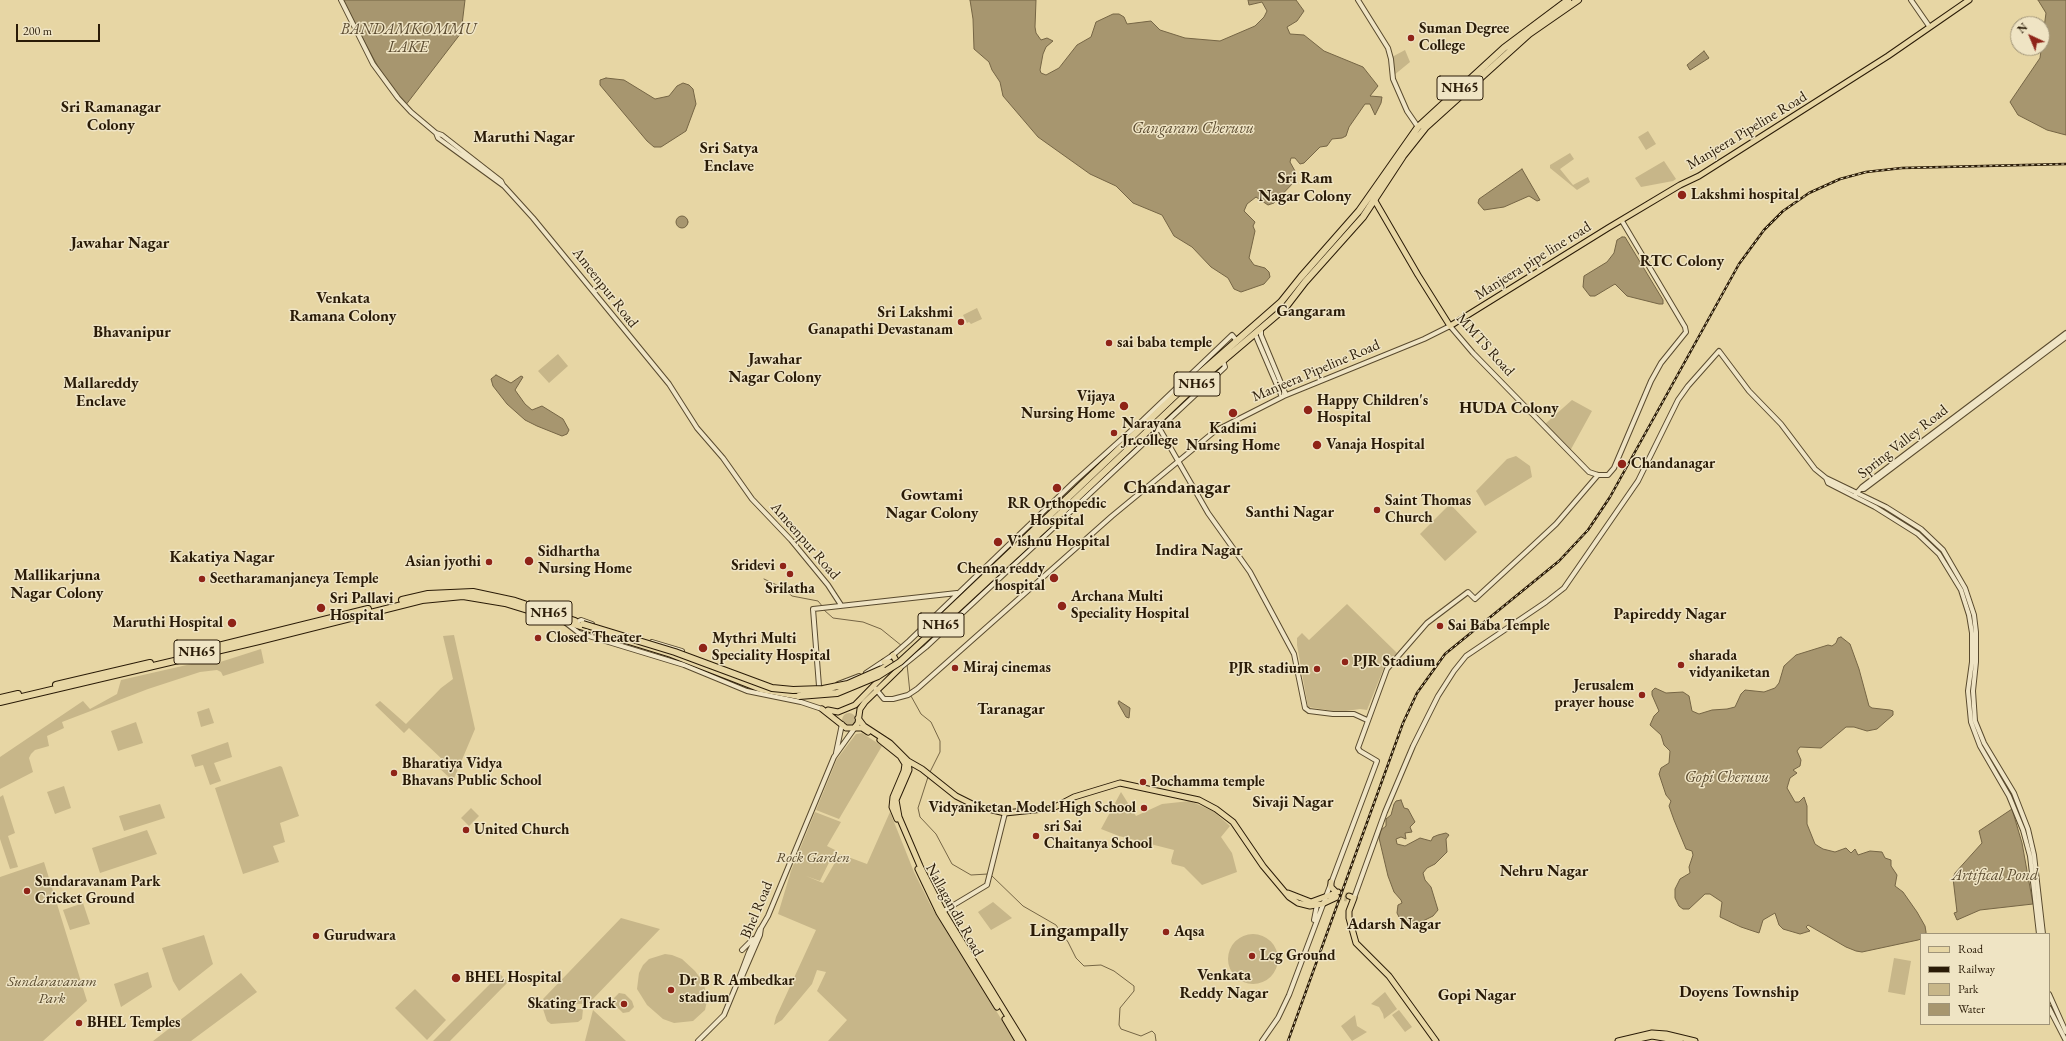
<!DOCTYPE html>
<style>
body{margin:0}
#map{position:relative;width:2066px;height:1041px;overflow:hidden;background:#e7d6a4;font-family:"EB Garamond",serif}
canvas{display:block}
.legend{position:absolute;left:1920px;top:933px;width:130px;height:92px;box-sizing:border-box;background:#efe4c4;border:1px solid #a09478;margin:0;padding:5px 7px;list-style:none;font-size:12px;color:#2a1b07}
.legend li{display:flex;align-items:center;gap:8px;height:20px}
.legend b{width:20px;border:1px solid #a09478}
.north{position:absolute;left:2010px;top:16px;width:40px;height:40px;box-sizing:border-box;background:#efe4c4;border:1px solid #a09478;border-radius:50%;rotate:316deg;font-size:11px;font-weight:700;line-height:16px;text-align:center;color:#2a1b07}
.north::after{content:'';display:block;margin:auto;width:14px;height:18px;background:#8f2418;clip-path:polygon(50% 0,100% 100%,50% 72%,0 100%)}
.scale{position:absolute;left:16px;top:24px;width:84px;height:18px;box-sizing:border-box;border:2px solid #2a1b07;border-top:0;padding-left:5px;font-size:12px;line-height:14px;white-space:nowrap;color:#2a1b07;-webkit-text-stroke:3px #efe4c4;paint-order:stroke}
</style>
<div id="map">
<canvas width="2066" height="1041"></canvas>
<ul class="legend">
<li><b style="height:5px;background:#e7d6a4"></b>Road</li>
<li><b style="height:5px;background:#2a1b07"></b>Railway</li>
<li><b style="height:11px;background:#c7b689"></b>Park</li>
<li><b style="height:11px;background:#a7966f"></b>Water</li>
</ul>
<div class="north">N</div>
<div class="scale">200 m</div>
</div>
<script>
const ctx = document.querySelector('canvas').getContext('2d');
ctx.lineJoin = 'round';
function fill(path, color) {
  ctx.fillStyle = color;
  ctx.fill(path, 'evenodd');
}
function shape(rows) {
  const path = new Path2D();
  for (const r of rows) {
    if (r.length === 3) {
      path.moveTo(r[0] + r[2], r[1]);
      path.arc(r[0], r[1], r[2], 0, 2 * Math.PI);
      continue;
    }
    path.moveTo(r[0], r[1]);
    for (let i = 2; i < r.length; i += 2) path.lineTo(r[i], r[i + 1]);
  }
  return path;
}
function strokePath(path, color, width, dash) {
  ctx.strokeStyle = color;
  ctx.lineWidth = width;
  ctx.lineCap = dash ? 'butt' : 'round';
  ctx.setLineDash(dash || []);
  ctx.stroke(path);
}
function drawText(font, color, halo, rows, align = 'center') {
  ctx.font = font + ' "EB Garamond",serif';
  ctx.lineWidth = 3;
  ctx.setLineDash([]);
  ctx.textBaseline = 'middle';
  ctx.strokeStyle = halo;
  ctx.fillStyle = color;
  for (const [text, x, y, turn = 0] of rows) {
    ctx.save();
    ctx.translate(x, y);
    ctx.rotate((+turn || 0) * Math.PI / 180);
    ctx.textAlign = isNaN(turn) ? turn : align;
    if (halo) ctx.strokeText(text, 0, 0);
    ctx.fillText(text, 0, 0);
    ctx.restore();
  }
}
const green = shape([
 [1405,50,1410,62,1393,76,1392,57],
 [1648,131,1656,144,1646,150,1638,137],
 [1570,153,1574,159,1560,169,1573,185,1588,177,1590,182,1577,190,1550,168,1550,165,1555,162,1556,164,1555,162],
 [1664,161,1676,179,1673,181,1641,187,1635,178],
 [977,308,982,319,971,324,969,322,967,323,963,315],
 [558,354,568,366,549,383,538,371],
 [1572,400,1592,411,1570,451,1545,424],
 [1516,456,1530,466,1532,477,1485,506,1476,491,1507,459],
 [1450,504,1477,532,1445,561,1420,534],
 [1347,604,1397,653,1383,670,1367,710,1360,709,1339,712,1308,707,1297,645,1297,638,1302,633,1309,640],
 [454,635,475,729,453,781,438,767,444,761,409,728,404,733,375,705,380,701,406,724,441,688,453,679,443,636],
 [261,649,264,663,223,676,221,672,217,670,200,672,148,689,62,722,64,728,47,736,49,746,35,750,31,754,29,758,33,772,0,789,0,757,83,701,90,709,117,694,121,680,213,659,214,664],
 [209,708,214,723,201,727,197,712],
 [849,720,7],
 [136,722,143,743,118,751,111,731],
 [862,733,882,746,839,819,816,810,837,759,856,734],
 [228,742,232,757,214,763,221,781,210,785,203,765,195,767,191,755],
 [280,766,282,767,299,816,280,823,285,842,273,846,279,862,243,874,215,788],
 [64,786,71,808,55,814,47,792],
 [1121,792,1136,816,1162,804,1190,801,1213,811,1230,826,1221,837,1232,853,1237,872,1202,885,1184,867,1172,864,1171,861,1174,850,1119,836,1101,829],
 [3,795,15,833,8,836,18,867,10,869,0,839,0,797],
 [160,804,165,818,124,831,119,816],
 [471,808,479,816,469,826,461,818],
 [815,812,841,822,827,846,835,850,820,881,806,876,823,883,840,854,867,864,890,812,914,872,932,908,1015,1041,828,1041,847,1020,817,991,826,972,817,970,812,984,782,1020,774,1025,776,1017,816,930,778,914,791,871],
 [147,830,157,854,100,873,92,848],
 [44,862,87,1001,43,1041,0,1041,0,877],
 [993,902,1012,918,991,930,978,912],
 [83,903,90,924,70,930,63,910],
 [621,918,660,929,591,1001,585,1004,545,1003,543,999],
 [1253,959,25],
 [204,935,213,964,179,991,173,981,162,948],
 [665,954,672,955,682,959,695,971,704,983,707,1001,705,1010,693,1021,674,1023,663,1019,647,1005,637,989,639,973,643,965,649,959],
 [1894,958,1911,961,1905,995,1888,992],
 [148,972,152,987,121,1007,114,984],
 [241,973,257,992,191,1041,153,1041],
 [500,974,508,982,450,1041,433,1041],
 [415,989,446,1020,427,1040,395,1008],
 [1385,992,1397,1009,1384,1019,1383,1014,1379,1007,1371,1004],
 [619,993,625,994,632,1001,634,1007,629,1012,623,1013,616,1006,614,998],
 [543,1009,583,1009,582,1019,578,1022,551,1024,547,1021],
 [593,1010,626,1041,585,1041],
 [1399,1010,1412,1027,1405,1032,1392,1015],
 [1355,1015,1357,1026,1367,1032,1352,1041,1341,1026]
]);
const water = shape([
 [342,0,465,0,461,33,405,106,390,89,342,0],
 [970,0,1036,0,1035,27,1036,33,1041,40,1047,38,1053,41,1046,47,1043,54,1040,70,1041,73,1046,75,1059,68,1077,45,1091,37,1096,22,1113,14,1119,14,1124,17,1127,24,1151,21,1160,30,1185,38,1220,41,1255,26,1264,17,1267,11,1262,2,1249,5,1248,0,1296,0,1304,11,1297,21,1287,27,1290,34,1304,35,1324,51,1363,67,1378,86,1370,96,1382,97,1381,103,1375,115,1370,104,1365,104,1349,127,1346,136,1342,138,1332,139,1327,146,1320,147,1304,163,1300,164,1295,158,1291,158,1290,162,1295,171,1294,182,1274,203,1268,205,1256,197,1247,204,1244,211,1255,222,1253,226,1255,231,1249,258,1254,265,1265,268,1269,272,1270,277,1264,284,1241,292,1234,289,1228,278,1211,267,1192,247,1174,236,1162,215,1133,203,1116,186,1090,174,1038,137,1003,96,1000,82,992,70,989,62,974,49,973,19,970,0],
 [2038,0,2066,0,2066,135,2047,130,2018,115,2010,102,2040,58,2046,13,2038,0],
 [1704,51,1709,58,1690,70,1687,65,1704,51],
 [606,78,624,80,655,99,669,96,677,86,683,83,689,85,693,89,696,104,686,131,661,147,654,147,647,141,600,85,600,80,606,78],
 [1522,169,1540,200,1537,201,1529,196,1504,207,1484,210,1478,203,1479,199,1522,169],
 [682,222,6],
 [1622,237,1625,237,1663,300,1663,304,1659,304,1627,296,1615,284,1595,296,1590,296,1583,287,1584,276,1607,262,1614,253,1617,240,1622,237],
 [496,375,511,383,521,376,523,377,515,390,525,404,532,410,542,406,563,419,569,430,567,434,562,436,537,426,525,420,507,404,493,386,491,379,496,375],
 [1841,637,1850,644,1859,669,1869,706,1872,708,1890,710,1893,711,1893,715,1877,729,1867,731,1854,727,1846,727,1821,748,1800,747,1797,751,1801,760,1800,766,1793,770,1797,773,1790,778,1787,788,1795,802,1799,802,1804,797,1807,806,1807,824,1815,844,1818,846,1823,849,1835,852,1846,848,1851,853,1855,849,1858,855,1870,851,1882,852,1885,858,1891,860,1891,866,1897,875,1895,886,1903,892,1917,912,1925,926,1926,932,1926,934,1921,934,1921,939,1918,940,1862,952,1856,951,1846,947,1808,925,1806,927,1810,931,1800,934,1783,929,1779,925,1775,913,1763,920,1759,933,1741,927,1720,917,1722,902,1710,894,1705,894,1689,909,1683,909,1679,906,1675,898,1675,889,1680,879,1690,873,1689,867,1693,855,1692,851,1686,849,1674,820,1669,806,1671,801,1666,795,1659,774,1661,768,1669,763,1670,751,1664,745,1661,735,1650,725,1654,716,1659,711,1652,695,1652,691,1655,688,1666,693,1683,692,1689,696,1692,711,1699,714,1712,710,1727,709,1735,707,1741,694,1745,690,1764,692,1775,688,1779,683,1784,666,1796,655,1828,645,1832,646,1836,643,1838,638,1841,637],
 [1119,701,1130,708,1129,718,1126,717,1118,703,1119,701],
 [1401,800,1404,808,1408,809,1415,822,1410,827,1412,832,1405,833,1406,839,1401,837,1396,839,1397,844,1405,846,1420,838,1431,841,1433,837,1438,835,1446,833,1449,835,1446,839,1447,852,1435,864,1427,868,1423,873,1425,880,1431,887,1438,910,1433,916,1413,926,1399,917,1397,913,1398,905,1402,903,1401,900,1394,892,1388,876,1379,838,1381,830,1386,826,1386,819,1391,815,1394,804,1396,801,1401,800],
 [2012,809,2022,843,2033,904,1980,910,1957,920,1954,913,1957,912,1953,878,1955,873,1982,843,1979,831,2012,809]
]);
const stream = shape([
 [764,579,781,587,792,596,818,601,823,607],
 [824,610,833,618,863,622,881,629,902,646],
 [907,664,910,693],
 [911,696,921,714,931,722,940,741,940,752,930,772],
 [928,777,918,808,920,817,936,834,952,864,971,875,988,874],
 [991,875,1023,906,1056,925,1068,942,1076,958,1084,966,1101,965,1114,971,1134,986,1134,991,1120,1008,1119,1025,1121,1029,1141,1036,1152,1031,1155,1034,1156,1041]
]);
const majorTunnel = shape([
 [1338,892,1349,896],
 [1337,897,1347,899]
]);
const minor = shape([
 [341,0,373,64,398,98,411,112,436,133,438,138,504,186,533,218,669,384,697,428,723,458,752,499,791,540,828,585,841,605],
 [1358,0,1388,48,1391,59,1393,79,1407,111,1418,127],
 [1911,0,1929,26],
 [436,133,442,135,501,181,503,185],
 [1261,329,1261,335,1286,395],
 [1255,334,1282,397],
 [1158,426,1208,513,1250,572,1287,641,1294,654,1305,708,1309,711,1333,714,1354,714,1367,720],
 [1861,489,1864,489,2066,337],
 [1856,494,1862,487,1916,446,2066,333],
 [577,622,581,620,592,624],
 [566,623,579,633,684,665,747,691,801,702,822,709],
 [652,642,682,651],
 [900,668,926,647,1225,367,1223,361],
 [866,673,893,655,909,641,1074,482,1143,420,1232,335,1237,341],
 [838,684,859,676],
 [819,686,813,609,957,593],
 [875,688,884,699,893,699,908,695,917,689,1112,516,1215,431,1284,396,1424,339,1450,326,1473,353,1589,472,1598,475,1608,475,1614,468,1651,381,1661,363,1686,332,1685,327,1622,221],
 [836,753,842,724],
 [1354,898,1385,812,1413,746,1438,696,1454,671,1466,656,1546,602,1564,588,1638,481,1678,400,1688,386,1719,351,1749,391,1781,424,1815,469,1826,478],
 [942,912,987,885,1005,813],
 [1314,920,1317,905],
 [2039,934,2030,856,2023,830,2009,796,1980,746,1971,722,1968,691,1972,662,1972,633,1969,615,1961,590,1939,554,1918,534,1875,507,1828,483,1826,478,1886,507,1921,529,1943,550,1965,588,1974,615,1976,632,1976,662,1973,691,1975,721,1984,743,2014,793,2028,829,2034,855,2043,934],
 [742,950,753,939],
 [738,981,749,952,760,929],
 [2049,994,2066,1032],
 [2049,1008,2066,1041],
 [698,1041,724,1015,738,981,741,979,760,935,761,928,768,916,834,757,854,729],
 [1262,1041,1278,1018,1289,995,1377,761,1360,751,1358,748,1387,669,1427,623,1468,592,1475,599,1526,552,1556,524,1598,475]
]);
const major = shape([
 [1375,201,1418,275,1450,326,1608,228,1680,185,1699,176,1888,56,1969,0],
 [822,709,846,728,854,728,858,723,860,709,865,702,900,668,893,655],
 [828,710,838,712,855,705,892,667,890,662,884,662],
 [858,718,864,726,890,743,908,761,909,770,896,800,899,817,920,866,943,911,1023,1041],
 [854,728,862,728,868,732],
 [880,740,900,756,905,764,904,771,893,797,892,807,897,819],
 [908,761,922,769,956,796,976,806,1005,813,1053,808,1074,797,1120,783,1199,800,1216,809,1233,822,1263,866,1289,897,1298,903,1310,906,1322,904,1337,897],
 [918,869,939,913,997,1007],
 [1331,882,1331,887,1336,892],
 [1288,893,1311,902,1338,892],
 [1349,896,1354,898,1349,911,1349,918,1356,943,1389,976,1436,1041],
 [1005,1019,1018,1041],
 [1618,1041,1652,1033,1666,1034,1695,1041],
 [1630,1041,1652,1036,1680,1041]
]);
const highway = shape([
 [1056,509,1182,389,1281,302,1301,277,1359,211,1418,127,1504,48,1568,0],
 [1060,514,1212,370,1285,308,1305,282,1363,217,1403,156,1426,127,1529,34,1578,0],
 [402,600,428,594,473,592,515,601,575,621],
 [198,651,368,609],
 [882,669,890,664],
 [56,685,150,663],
 [0,698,18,694],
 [0,702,259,641,422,600,463,596,505,603,671,654,761,689,799,696]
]);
const rail = shape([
 [1288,1041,1403,723,1417,693,1445,654,1559,561,1588,530,1610,497,1739,264,1764,230,1783,211,1809,193,1840,179,1866,172,1902,168,2066,164]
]);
const highwayBridge = shape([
 [583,624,675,652,772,688,793,690,823,689,848,684,882,669],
 [933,626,1056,509],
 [799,696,837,693,878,676,900,662,1060,514]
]);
const markers = [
 [1411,38,4,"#8f2418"],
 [1682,195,5,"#8f2418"],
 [961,322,4,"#8f2418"],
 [1109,343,4,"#8f2418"],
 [1124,406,5,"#8f2418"],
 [1308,410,5,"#8f2418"],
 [1233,413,5,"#8f2418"],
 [1114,433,4,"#8f2418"],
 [1317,445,5,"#8f2418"],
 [1622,464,5,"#8f2418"],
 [1057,488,5,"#8f2418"],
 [1377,510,4,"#8f2418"],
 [998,542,5,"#8f2418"],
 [529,561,5,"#8f2418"],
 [489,562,4,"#8f2418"],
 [783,566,4,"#8f2418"],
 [790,574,4,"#8f2418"],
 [1054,578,5,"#8f2418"],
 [202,579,4,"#8f2418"],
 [1062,606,5,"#8f2418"],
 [321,608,5,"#8f2418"],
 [232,623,5,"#8f2418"],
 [1440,626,4,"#8f2418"],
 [538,638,4,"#8f2418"],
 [703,648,5,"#8f2418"],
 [1345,662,4,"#8f2418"],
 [1681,665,4,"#8f2418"],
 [955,668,4,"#8f2418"],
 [1317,669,4,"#8f2418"],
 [1642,695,4,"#8f2418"],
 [394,773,4,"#8f2418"],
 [1143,782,4,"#8f2418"],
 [1144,808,4,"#8f2418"],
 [466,830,4,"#8f2418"],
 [1036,836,4,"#8f2418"],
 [27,891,4,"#8f2418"],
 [1166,932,4,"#8f2418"],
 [316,936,4,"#8f2418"],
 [1252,956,4,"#8f2418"],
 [456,978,5,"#8f2418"],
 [671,990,4,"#8f2418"],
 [624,1004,4,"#8f2418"],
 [79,1023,4,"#8f2418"]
];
const shields = [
 [1460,88,46],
 [1197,384,46],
 [549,613,46],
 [941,625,46],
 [197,652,46]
];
const shieldNames = [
 ["NH65",1460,88],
 ["NH65",1197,384],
 ["NH65",549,613],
 ["NH65",941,625],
 ["NH65",197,652]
];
const poiNames = [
 ["Suman Degree",1419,29],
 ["College",1419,46],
 ["Lakshmi hospital",1691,195],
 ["Sri Lakshmi",953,313,"right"],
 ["Ganapathi Devastanam",953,330,"right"],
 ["sai baba temple",1117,343],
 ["Vijaya",1115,397,"right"],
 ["Nursing Home",1115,414,"right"],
 ["Happy Children's",1317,401],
 ["Hospital",1317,418],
 ["Narayana",1122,424],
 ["Jr.college",1122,441],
 ["Kadimi",1233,429,"center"],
 ["Nursing Home",1233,446,"center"],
 ["Vanaja Hospital",1326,445],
 ["Chandanagar",1631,464],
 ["Saint Thomas",1385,501],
 ["Church",1385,518],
 ["RR Orthopedic",1057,504,"center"],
 ["Hospital",1057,521,"center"],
 ["Vishnu Hospital",1007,542],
 ["Sidhartha",538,552],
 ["Nursing Home",538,569],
 ["Asian jyothi",481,562,"right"],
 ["Sridevi",775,566,"right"],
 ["Chenna reddy",1045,569,"right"],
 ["hospital",1045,586,"right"],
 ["Seetharamanjaneya Temple",210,579],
 ["Srilatha",790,589,"center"],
 ["Archana Multi",1071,597],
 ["Speciality Hospital",1071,614],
 ["Sri Pallavi",330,599],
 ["Hospital",330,616],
 ["Maruthi Hospital",223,623,"right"],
 ["Sai Baba Temple",1448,626],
 ["Closed Theater",546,638],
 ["Mythri Multi",712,639],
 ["Speciality Hospital",712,656],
 ["sharada",1689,656],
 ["vidyaniketan",1689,673],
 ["PJR Stadium",1353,662],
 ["Miraj cinemas",963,668],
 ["PJR stadium",1309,669,"right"],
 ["Jerusalem",1634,686,"right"],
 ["prayer house",1634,703,"right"],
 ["Bharatiya Vidya",402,764],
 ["Bhavans Public School",402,781],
 ["Pochamma temple",1151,782],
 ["Vidyaniketan Model High School",1136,808,"right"],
 ["sri Sai",1044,827],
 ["Chaitanya School",1044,844],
 ["United Church",474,830],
 ["Sundaravanam Park",35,882],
 ["Cricket Ground",35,899],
 ["Aqsa",1174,932],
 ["Gurudwara",324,936],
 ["Lcg Ground",1260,956],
 ["BHEL Hospital",465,978],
 ["Dr B R Ambedkar",679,981],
 ["stadium",679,998],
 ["Skating Track",616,1004,"right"],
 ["BHEL Temples",87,1023]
];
const streetNames = [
 ["Manjeera Pipeline Road",1747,131,-31],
 ["Manjeera pipe line road",1533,261,-32],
 ["Ameenpur Road",605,288,52],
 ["MMTS Road",1485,345,48],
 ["Manjeera Pipeline Road",1316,371,-23],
 ["Spring Valley Road",1903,442,-38],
 ["Ameenpur Road",805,541,49],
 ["Bhel Road",757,910,-67],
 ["Nallagandla Road",954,910,61]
];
const parkNames = [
 ["Rock Garden",813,858],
 ["Sundaravanam",52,982],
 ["Park",52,999]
];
const waterNames = [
 ["BANDAMKOMMU",408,30],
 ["LAKE",408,48],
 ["Gangaram Cheruvu",1193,129],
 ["Gopi Cheruvu",1727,778],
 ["Artifical Pond",1995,876]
];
const neighbourhoodNames = [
 ["Sri Ramanagar",111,108],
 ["Colony",111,126],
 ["Maruthi Nagar",524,138],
 ["Sri Satya",729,149],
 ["Enclave",729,167],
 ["Sri Ram",1305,179],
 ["Nagar Colony",1305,197],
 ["Jawahar Nagar",120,244],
 ["RTC Colony",1682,262],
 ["Venkata",343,299],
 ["Ramana Colony",343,317],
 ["Gangaram",1311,312],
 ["Bhavanipur",132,333],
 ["Jawahar",775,360],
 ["Nagar Colony",775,378],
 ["Mallareddy",101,384],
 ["Enclave",101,402],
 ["HUDA Colony",1509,409],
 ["Gowtami",932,496],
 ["Nagar Colony",932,514],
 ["Santhi Nagar",1290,513],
 ["Indira Nagar",1199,551],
 ["Kakatiya Nagar",222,558],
 ["Mallikarjuna",57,576],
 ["Nagar Colony",57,594],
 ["Papireddy Nagar",1670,615],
 ["Taranagar",1011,710],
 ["Sivaji Nagar",1293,803],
 ["Nehru Nagar",1544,872],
 ["Adarsh Nagar",1394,925],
 ["Venkata",1224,976],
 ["Reddy Nagar",1224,994],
 ["Doyens Township",1739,993],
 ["Gopi Nagar",1477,996]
];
const districtNames = [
 ["Chandanagar",1177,488],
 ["Lingampally",1079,931]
];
fill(green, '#c7b689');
fill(water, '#a7966f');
strokePath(water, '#756545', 1);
strokePath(stream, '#756545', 1);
strokePath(majorTunnel, '#c1b185', 5, [5, 2.5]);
strokePath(minor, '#594a2e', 6);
strokePath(major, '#2a1b07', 7);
strokePath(highway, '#2a1b07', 8);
strokePath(minor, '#efe4c4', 4);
strokePath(major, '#e7d6a4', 5);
strokePath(highway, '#e7d6a4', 6);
strokePath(rail, '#2a1b07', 2.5);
strokePath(rail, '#efe4c4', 1, [3]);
strokePath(highwayBridge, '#2a1b07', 8, []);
strokePath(highwayBridge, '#e7d6a4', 6);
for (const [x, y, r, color] of markers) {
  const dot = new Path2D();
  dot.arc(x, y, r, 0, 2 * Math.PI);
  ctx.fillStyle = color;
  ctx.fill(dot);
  strokePath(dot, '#efe4c4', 1.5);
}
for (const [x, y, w] of shields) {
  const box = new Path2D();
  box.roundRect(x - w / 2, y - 12, w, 24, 3);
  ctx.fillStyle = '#efe4c4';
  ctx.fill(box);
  strokePath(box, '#2a1b07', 1);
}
drawText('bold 14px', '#2a1b07', null, shieldNames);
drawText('bold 15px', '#2a1b07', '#efe4c4', poiNames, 'left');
drawText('15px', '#2a1b07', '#efe4c4', streetNames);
drawText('italic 15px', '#594a2e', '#efe4c4', parkNames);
drawText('italic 16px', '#5c4c31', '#efe4c4', waterNames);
drawText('bold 16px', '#2a1b07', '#efe4c4', neighbourhoodNames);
drawText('bold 19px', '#2a1b07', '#efe4c4', districtNames);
</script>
